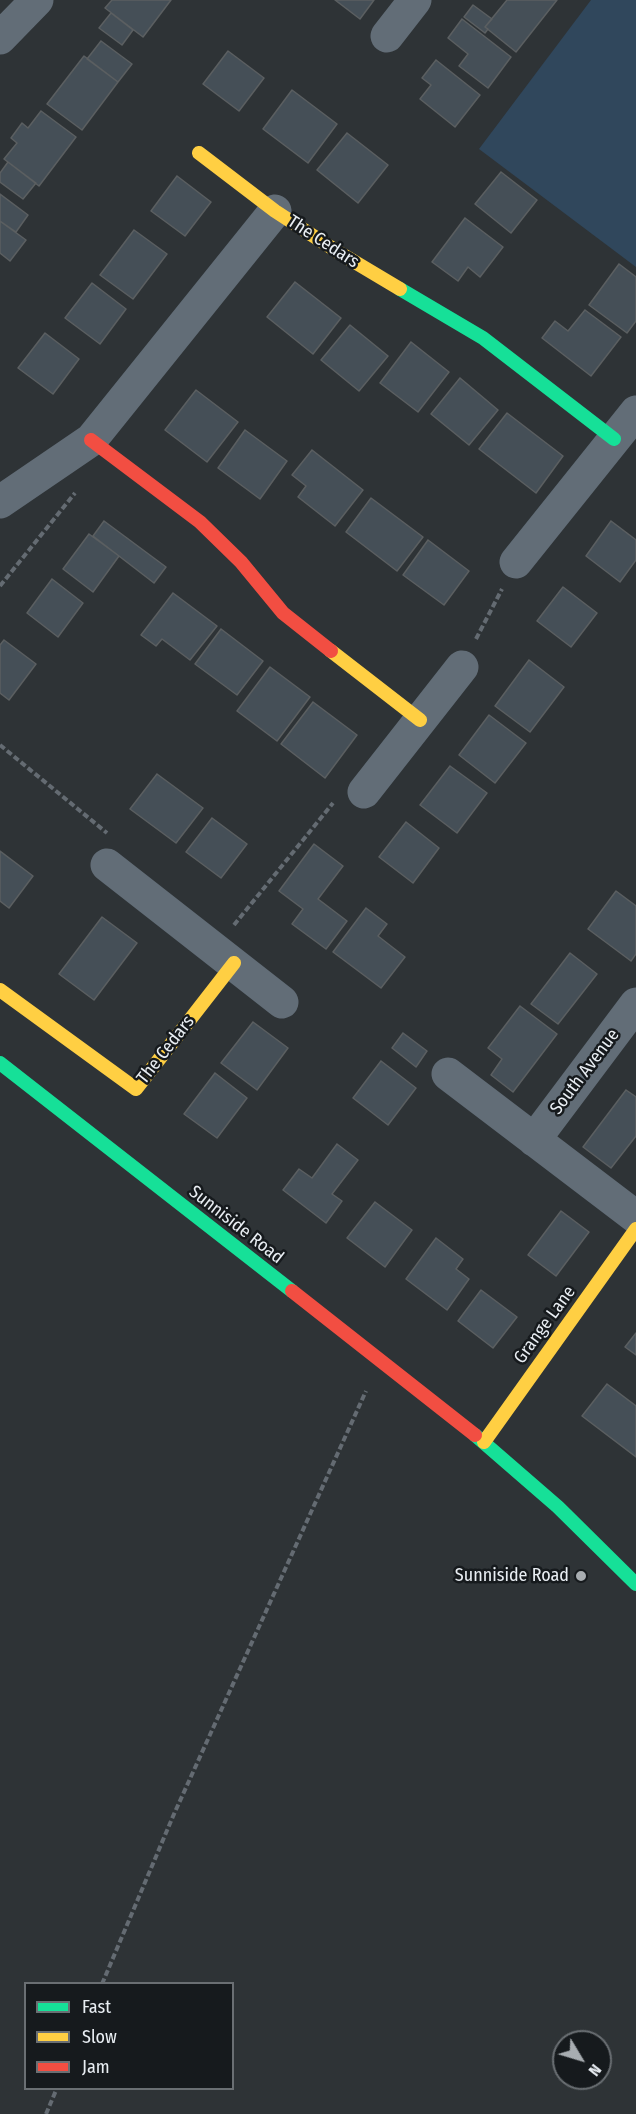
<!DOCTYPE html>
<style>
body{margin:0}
#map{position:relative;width:636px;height:2114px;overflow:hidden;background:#2e3336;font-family:"Fira Sans Condensed",sans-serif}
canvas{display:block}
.legend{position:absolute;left:24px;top:1982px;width:210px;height:108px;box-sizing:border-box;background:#161a1d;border:2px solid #6a6f73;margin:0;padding:8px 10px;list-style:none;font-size:18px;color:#e9eef3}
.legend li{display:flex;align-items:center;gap:12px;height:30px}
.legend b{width:30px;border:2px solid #6a6f73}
.north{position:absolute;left:552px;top:2030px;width:60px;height:60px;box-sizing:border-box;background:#161a1d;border:2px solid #6a6f73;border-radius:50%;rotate:128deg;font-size:16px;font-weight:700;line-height:24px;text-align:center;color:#e9eef3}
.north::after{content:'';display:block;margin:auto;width:21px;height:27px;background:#a8adb1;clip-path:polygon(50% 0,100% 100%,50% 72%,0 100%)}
</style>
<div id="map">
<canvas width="636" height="2114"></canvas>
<ul class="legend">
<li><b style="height:8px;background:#16e098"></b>Fast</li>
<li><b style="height:8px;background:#ffcf43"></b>Slow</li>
<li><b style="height:8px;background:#f24e42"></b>Jam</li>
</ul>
<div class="north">N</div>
</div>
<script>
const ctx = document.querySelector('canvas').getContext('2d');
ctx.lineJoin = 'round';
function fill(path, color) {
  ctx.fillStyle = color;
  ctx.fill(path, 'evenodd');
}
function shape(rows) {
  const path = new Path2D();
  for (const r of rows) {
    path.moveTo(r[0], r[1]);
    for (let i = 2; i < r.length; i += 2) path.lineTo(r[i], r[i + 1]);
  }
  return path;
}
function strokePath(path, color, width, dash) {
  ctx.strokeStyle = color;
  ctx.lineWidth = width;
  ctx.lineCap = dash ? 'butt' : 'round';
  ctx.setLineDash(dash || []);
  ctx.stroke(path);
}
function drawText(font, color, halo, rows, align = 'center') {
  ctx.font = font + ' "Fira Sans Condensed",sans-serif';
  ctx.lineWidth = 5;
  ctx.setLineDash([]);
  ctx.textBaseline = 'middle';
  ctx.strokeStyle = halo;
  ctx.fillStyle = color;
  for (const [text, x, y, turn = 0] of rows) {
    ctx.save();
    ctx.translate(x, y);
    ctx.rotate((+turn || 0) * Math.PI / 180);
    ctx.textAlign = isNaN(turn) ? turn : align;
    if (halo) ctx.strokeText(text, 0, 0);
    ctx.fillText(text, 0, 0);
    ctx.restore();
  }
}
const green = shape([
 [591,0,636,0,636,267,479,149]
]);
const building = shape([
 [112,0,171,0,143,37,105,8,112,0],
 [335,0,374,0,360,19,335,0],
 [507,0,557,0,516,52,485,27,507,0],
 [473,5,492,19,485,27,488,29,485,33,464,17,473,5],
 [111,13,133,30,122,45,99,28,111,13],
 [462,19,511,57,488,88,459,66,468,54,448,38,462,19],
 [101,41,132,64,118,82,87,59,101,41],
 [228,51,264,78,239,111,203,84,228,51],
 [84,56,118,82,82,130,47,104,84,56],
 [436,60,480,95,455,127,420,99,431,85,422,78,436,60],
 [292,90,337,124,308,163,263,129,292,90],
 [41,111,76,137,39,186,4,159,17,143,11,138,22,123,28,128,41,111],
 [347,133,388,165,358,203,317,170,347,133],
 [8,162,36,183,23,199,0,182,0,173,8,162],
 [501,172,537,200,511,233,475,204,501,172],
 [177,176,211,202,185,236,151,211,177,176],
 [0,194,28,215,16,232,0,221,0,194],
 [465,218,503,247,480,277,468,267,458,281,432,262,465,218],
 [0,221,26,240,10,261,0,253,0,221],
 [134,230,167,254,133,299,100,275,134,230],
 [619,264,636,277,636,321,627,333,589,305,619,264],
 [295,282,341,318,313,354,267,317,295,282],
 [92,283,126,309,100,344,65,318,92,283],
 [585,310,621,337,591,376,542,338,555,321,568,331,585,310],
 [350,325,388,356,359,391,321,360,350,325],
 [45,333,79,359,53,394,18,368,45,333],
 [411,342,449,372,418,412,380,383,411,342],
 [460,378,498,410,469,445,431,414,460,378],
 [196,390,238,422,207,462,165,430,196,390],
 [507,413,563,456,536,493,479,449,507,413],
 [245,430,287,461,260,499,218,468,245,430],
 [312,450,363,490,335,526,298,497,306,486,292,475,312,450],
 [371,498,423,537,397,571,346,532,371,498],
 [104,521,166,567,154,583,93,536,104,521],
 [611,521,636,540,636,560,620,582,586,556,611,521],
 [89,534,119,556,93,592,63,569,89,534],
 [428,540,469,571,444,605,403,575,428,540],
 [52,579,83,603,58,637,27,613,52,579],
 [563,587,597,613,571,647,537,621,563,587],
 [173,593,217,626,190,660,162,639,156,646,141,635,173,593],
 [221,629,263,661,237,695,195,664,221,629],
 [4,640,36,664,9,700,0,693,0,645,4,640],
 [529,660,564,687,530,732,495,706,529,660],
 [270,667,310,697,277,741,237,711,270,667],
 [313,702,357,735,325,778,281,744,313,702],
 [489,715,526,743,495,783,459,755,489,715],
 [450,766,487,793,457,833,420,805,450,766],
 [157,774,203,808,176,843,130,809,157,774],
 [212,818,247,844,221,878,186,852,212,818],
 [406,822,439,848,413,883,379,857,406,822],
 [314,844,343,866,318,899,347,921,326,949,292,924,303,909,279,891,314,844],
 [0,851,33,876,9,908,0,901,0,851],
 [616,891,636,906,636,954,631,961,588,929,616,891],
 [366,908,387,924,378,936,405,957,381,988,333,952,366,908],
 [102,917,137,943,94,1000,59,974,102,917],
 [570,953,597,974,558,1024,531,1004,570,953],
 [520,1006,557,1034,513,1092,491,1075,502,1059,488,1048,520,1006],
 [253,1022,288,1048,257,1090,221,1063,253,1022],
 [403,1033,427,1051,416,1067,392,1048,403,1033],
 [381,1061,416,1088,388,1125,353,1098,381,1061],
 [215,1073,247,1098,217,1138,184,1114,215,1073],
 [626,1090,636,1097,636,1136,611,1168,583,1147,626,1090],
 [337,1144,358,1160,332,1194,342,1201,326,1223,283,1190,299,1169,312,1178,337,1144],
 [375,1202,412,1230,385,1267,347,1238,375,1202],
 [561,1211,589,1232,556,1276,528,1255,561,1211],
 [436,1238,463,1259,456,1269,469,1279,447,1310,406,1279,436,1238],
 [481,1290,517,1317,493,1348,458,1321,481,1290],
 [636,1333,636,1355,625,1347,636,1333],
 [607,1384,636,1406,636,1457,582,1416,607,1384]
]);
const path = shape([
 [0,586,75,493],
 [476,639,502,589],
 [0,745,107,833],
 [234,925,333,803],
 [102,1984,174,1814,366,1391],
 [46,2114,57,2088]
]);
const street = shape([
 [387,36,415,0],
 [0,38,37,0],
 [0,502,91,440,275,211],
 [516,562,636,412],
 [364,792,462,667],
 [107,865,282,1002],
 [448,1074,636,1217],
 [534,1140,636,1004]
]);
const fast = shape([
 [400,289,483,338,614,439],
 [0,1063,292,1291],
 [475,1435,558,1507,636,1584]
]);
const slow = shape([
 [199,153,275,211,338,252,400,289],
 [331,651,420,720],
 [0,990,136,1089,234,963],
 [484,1442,636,1229]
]);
const jam = shape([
 [91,440,200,522,241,562,283,613,331,651],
 [292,1291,475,1435]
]);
const markers = [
 [581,1576,6,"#a8adb1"]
];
const streetNames = [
 ["The Cedars",323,242,33],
 ["The Cedars",166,1050,-52],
 ["South Avenue",585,1072,-53],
 ["Sunniside Road",236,1225,38],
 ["Grange Lane",545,1325,-54]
];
const poiNames = [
 ["Sunniside Road",569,1576]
];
fill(green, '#30475c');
fill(building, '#454f57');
strokePath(building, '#5b5f61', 1.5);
strokePath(path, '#646b72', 4, [6, 3]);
strokePath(street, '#626d77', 33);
strokePath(fast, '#16e098', 14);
strokePath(slow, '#ffcf43', 14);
strokePath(jam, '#f24e42', 14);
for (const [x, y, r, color] of markers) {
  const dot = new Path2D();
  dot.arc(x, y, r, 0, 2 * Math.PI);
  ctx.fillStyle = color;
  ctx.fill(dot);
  strokePath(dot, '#161a1d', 2);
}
drawText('18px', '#e9eef3', '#161a1d', streetNames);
drawText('18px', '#e9eef3', '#161a1d', poiNames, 'right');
</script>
